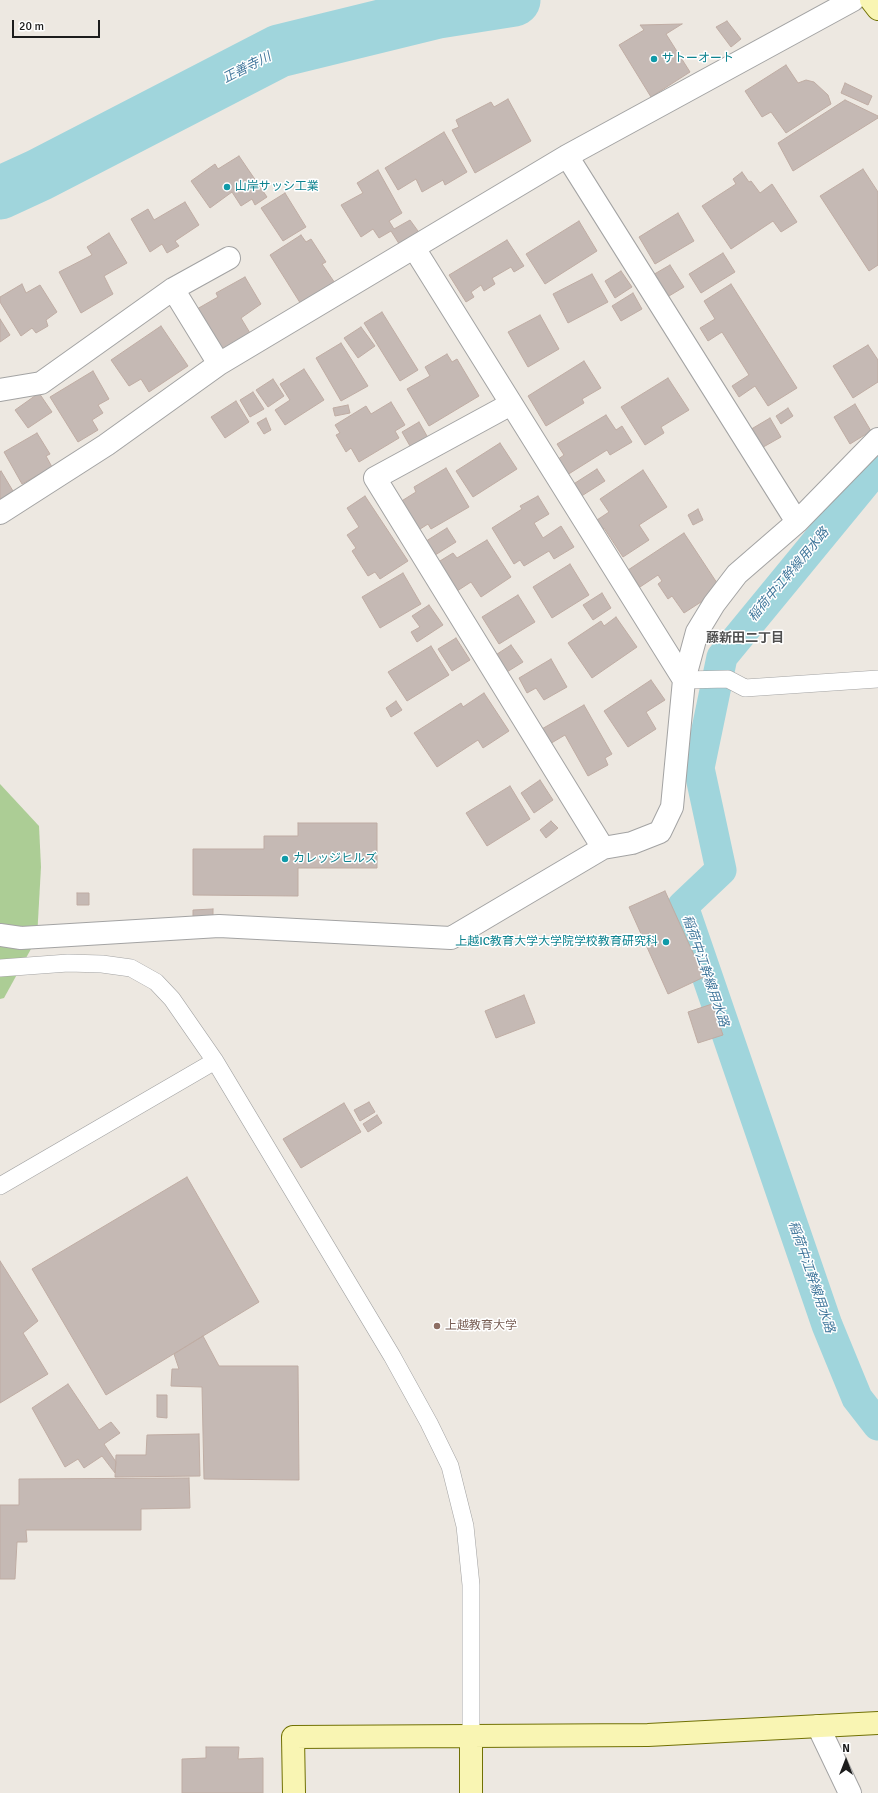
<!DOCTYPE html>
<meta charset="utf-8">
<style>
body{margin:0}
#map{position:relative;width:878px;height:1793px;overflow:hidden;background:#ede8e1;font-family:Signika,sans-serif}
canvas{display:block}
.north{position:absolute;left:826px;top:1741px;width:40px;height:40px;-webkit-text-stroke:3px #fff;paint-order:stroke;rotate:0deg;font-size:11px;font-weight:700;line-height:16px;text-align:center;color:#1c1c1c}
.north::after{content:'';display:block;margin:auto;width:14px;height:18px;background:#1c1c1c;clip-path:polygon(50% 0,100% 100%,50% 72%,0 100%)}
.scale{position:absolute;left:12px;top:20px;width:88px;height:18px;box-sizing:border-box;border:2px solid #1c1c1c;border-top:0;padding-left:5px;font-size:12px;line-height:14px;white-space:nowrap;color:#1c1c1c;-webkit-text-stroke:3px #fff;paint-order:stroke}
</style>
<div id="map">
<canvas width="878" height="1793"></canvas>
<div class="north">N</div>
<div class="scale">20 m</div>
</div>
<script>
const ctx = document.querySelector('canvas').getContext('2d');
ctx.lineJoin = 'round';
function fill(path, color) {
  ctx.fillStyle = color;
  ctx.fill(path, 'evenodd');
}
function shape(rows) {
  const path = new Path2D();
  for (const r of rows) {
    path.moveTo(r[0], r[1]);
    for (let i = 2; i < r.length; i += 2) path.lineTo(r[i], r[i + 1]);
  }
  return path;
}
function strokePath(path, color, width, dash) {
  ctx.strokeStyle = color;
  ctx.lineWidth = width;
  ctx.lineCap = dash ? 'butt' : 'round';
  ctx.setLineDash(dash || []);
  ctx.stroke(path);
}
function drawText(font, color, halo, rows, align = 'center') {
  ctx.font = font + ' Signika,"Noto Sans JP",sans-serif';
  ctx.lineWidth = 3;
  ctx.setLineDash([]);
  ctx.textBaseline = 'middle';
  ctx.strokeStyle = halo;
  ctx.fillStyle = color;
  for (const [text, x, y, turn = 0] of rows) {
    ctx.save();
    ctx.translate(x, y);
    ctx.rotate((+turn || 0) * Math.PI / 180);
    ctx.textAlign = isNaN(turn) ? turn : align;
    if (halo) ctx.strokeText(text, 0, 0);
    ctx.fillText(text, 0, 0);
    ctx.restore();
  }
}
const forest = shape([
 [0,784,39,826,41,867,37,938,4,998,0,999]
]);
const canal = shape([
 [878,467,722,657,699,768,721,870,683,906,827,1325,857,1398,878,1425]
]);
const river = shape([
 [0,193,39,175,279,51,438,12,514,0]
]);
const building = shape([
 [727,21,741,39,731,47,716,27,727,21],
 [682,24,666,34,690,72,651,97,619,45,644,30,640,25,682,24],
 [786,65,798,83,806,80,814,82,828,95,831,104,786,133,771,112,762,117,745,91,786,65],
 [845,83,872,96,868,105,841,93,845,83],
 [508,99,531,141,475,173,452,130,459,127,456,120,491,102,494,107,508,99],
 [845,100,878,116,878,118,793,171,778,143,845,100],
 [444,132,467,172,445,185,443,180,422,192,416,179,398,190,385,168,444,132],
 [239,156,267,197,255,205,252,199,241,206,232,192,210,208,191,181,215,164,218,169,239,156],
 [863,169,878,192,878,265,869,271,820,196,863,169],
 [378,170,402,213,389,221,394,229,410,220,423,238,403,250,391,231,379,238,373,229,361,237,341,205,363,193,357,183,378,170],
 [742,172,749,182,751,181,760,193,772,184,797,222,781,232,773,221,731,249,702,206,736,184,733,179,742,172],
 [285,193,306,227,283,241,261,208,285,193],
 [185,202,199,225,175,241,179,246,167,253,162,244,150,252,131,219,148,209,154,220,185,202],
 [678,213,694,241,655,264,639,237,678,213],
 [579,221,597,251,545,284,526,254,579,221],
 [109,233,127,263,104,276,113,294,81,313,59,272,92,255,87,247,109,233],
 [301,235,306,242,311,239,326,262,322,264,339,289,304,309,270,255,301,235],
 [507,240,524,266,514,272,511,267,492,278,495,284,484,291,481,285,471,292,474,297,466,302,449,275,507,240],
 [723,253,735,272,701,293,689,274,723,253],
 [670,265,684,287,664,299,651,276,670,265],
 [621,271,632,287,615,298,605,281,621,271],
 [592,274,608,302,568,323,553,294,592,274],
 [245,277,261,304,241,318,253,338,224,353,197,309,218,297,216,293,245,277],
 [22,284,26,293,40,285,57,312,46,320,48,326,36,333,32,328,21,336,0,302,0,297,22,284],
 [731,284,797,388,768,406,755,386,739,397,732,386,749,375,722,332,708,341,700,328,715,319,704,301,731,284],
 [633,293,642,309,621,321,612,306,633,293],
 [382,312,418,370,400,381,364,323,382,312],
 [540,315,559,349,528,367,508,332,540,315],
 [0,319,10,335,0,342,0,319],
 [161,326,188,366,149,392,141,379,129,386,111,360,161,326],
 [361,327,375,346,358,358,344,338,361,327],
 [341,343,368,386,341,401,316,358,341,343],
 [868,345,878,360,878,382,853,398,833,366,868,345],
 [447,354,452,362,457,359,479,396,429,426,407,389,430,376,425,367,447,354],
 [584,361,601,388,582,399,584,403,546,426,528,396,584,361],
 [304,369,324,400,285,425,275,410,290,400,280,384,304,369],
 [93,371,109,399,98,405,103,413,92,420,98,430,78,442,50,397,93,371],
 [668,378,689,410,661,427,664,433,645,445,621,407,668,378],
 [273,379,284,396,268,407,256,390,273,379],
 [253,392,264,409,250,417,240,400,253,392],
 [39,393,52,412,28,428,15,410,39,393],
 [236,401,249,422,225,438,211,417,236,401],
 [391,402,405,425,395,431,399,438,359,462,351,448,346,452,336,435,340,433,335,425,366,406,371,414,391,402],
 [855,404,871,431,850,444,834,417,855,404],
 [348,405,350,413,335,416,333,408,348,405],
 [788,408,793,416,781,424,776,416,788,408],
 [606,415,616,430,622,426,632,442,610,455,607,450,567,475,557,460,564,455,557,444,606,415],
 [266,418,271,430,264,434,257,423,266,418],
 [770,418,781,437,758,450,748,431,770,418],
 [419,422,431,443,414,453,402,432,419,422],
 [37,433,50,454,46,456,52,467,22,484,4,452,37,433],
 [500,443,517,469,473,497,456,471,500,443],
 [446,468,469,507,431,529,428,524,417,531,400,502,416,492,414,487,446,468],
 [597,469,605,481,580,497,572,485,597,469],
 [643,470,667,507,639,525,649,540,623,557,604,528,600,531,594,522,609,512,600,499,643,470],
 [1,471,16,496,0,506,0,472,1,471],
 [365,496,408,561,380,579,375,572,368,576,352,551,356,548,347,535,359,527,347,508,365,496],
 [538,496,549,514,534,523,543,538,561,526,574,547,554,559,549,551,524,566,520,560,514,564,492,528,522,509,520,506,538,496],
 [698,509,703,520,693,525,688,515,698,509],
 [447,528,456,542,432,557,423,543,447,528],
 [684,533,721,589,684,613,672,596,668,599,658,584,662,581,658,575,640,587,628,570,684,533],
 [487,540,511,577,481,597,471,582,454,593,435,564,453,553,457,558,487,540],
 [570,564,589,595,552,618,533,587,570,564],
 [403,573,421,604,380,628,362,597,403,573],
 [602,593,611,608,593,620,583,605,602,593],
 [518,595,535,622,499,644,482,617,518,595],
 [429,605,443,625,417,642,411,632,420,627,412,616,429,605],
 [616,617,637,647,592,678,568,643,601,621,604,626,616,617],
 [456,638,470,660,452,671,438,649,456,638],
 [511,645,523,662,502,675,491,658,511,645],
 [431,646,449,675,407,701,388,672,431,646],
 [551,659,567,687,544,700,536,688,527,693,519,678,551,659],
 [651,680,665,700,646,712,656,729,628,747,604,711,651,680],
 [484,693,509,731,483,748,478,740,437,767,414,733,461,703,463,707,484,693],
 [396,701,402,710,391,717,386,708,396,701],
 [584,705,612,754,605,758,608,765,588,776,565,735,548,745,540,730,584,705],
 [540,780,553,800,534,813,521,793,540,780],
 [510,786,530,819,487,846,466,813,510,786],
 [551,821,558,828,546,838,540,830,551,821],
 [298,823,377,823,377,868,298,868,298,896,193,895,193,849,264,849,264,836,298,836,298,823],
 [665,891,704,977,668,994,629,907,665,891],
 [77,893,89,893,89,905,77,905,77,893],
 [213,909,213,917,193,918,193,910,213,909],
 [524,995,535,1023,496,1038,485,1011,524,995],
 [712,1004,723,1035,698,1043,688,1012,712,1004],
 [369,1102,375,1112,360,1121,354,1110,369,1102],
 [344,1103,361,1132,301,1168,283,1139,344,1103],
 [377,1115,382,1123,368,1132,363,1124,377,1115],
 [187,1177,259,1302,106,1395,32,1269,187,1177],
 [0,1261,38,1321,23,1333,48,1374,0,1403,0,1261],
 [203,1336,219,1366,298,1366,299,1480,204,1479,202,1387,171,1386,172,1369,179,1369,174,1354,203,1336],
 [68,1384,99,1430,111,1422,120,1433,104,1444,116,1462,115,1473,102,1456,84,1468,78,1459,65,1467,32,1408,68,1384],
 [157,1395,167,1395,167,1418,157,1417,157,1395],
 [199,1434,200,1476,115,1477,116,1455,146,1455,147,1435,199,1434],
 [189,1478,190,1508,141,1509,141,1530,26,1530,27,1542,17,1542,15,1579,0,1579,0,1505,19,1505,19,1479,189,1478],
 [206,1747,239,1747,238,1759,263,1758,263,1793,182,1793,182,1759,206,1758,206,1747]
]);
const lane = shape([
 [684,680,728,679,745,688,878,679],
 [0,968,68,963,102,964,131,968,156,982,172,999,215,1061],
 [0,1186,215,1061,392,1356,429,1423,450,1466,465,1526,471,1585,471,1737]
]);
const street = shape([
 [567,156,797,522],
 [414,248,684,680],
 [173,289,219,364],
 [0,390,41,383,173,289,229,258],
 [511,404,375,478,603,848],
 [0,513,106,445,219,364,567,156,853,0],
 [0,935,21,938,219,926,451,938,603,848,632,843,660,832,672,807,684,680,697,632,714,604,737,574,797,522,878,439],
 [818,1726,850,1793]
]);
const secondary = shape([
 [871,0,878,9],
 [471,1737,471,1793],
 [294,1793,293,1737,648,1735,878,1723]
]);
const markers = [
 [654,59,4,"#0f9aa8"],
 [227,187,4,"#0f9aa8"],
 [285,859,4,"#0f9aa8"],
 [666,942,4,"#0f9aa8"],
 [437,1326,4,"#8d6e63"]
];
const cultureNames = [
 ["サトーオート",662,59],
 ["山岸サッシ工業",235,187],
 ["カレッジヒルズ",293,859],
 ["上越IC教育大学大学院学校教育研究科",658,942,"right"]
];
const educationNames = [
 ["上越教育大学",445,1326]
];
const waterNames = [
 ["正善寺川",247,68,-27],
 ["稲荷中江幹線用水路",789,575,-50],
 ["稲荷中江幹線用水路",705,971,71],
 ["稲荷中江幹線用水路",811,1277,71]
];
const neighbourhoodNames = [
 ["藤新田二丁目",745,639]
];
fill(forest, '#accd95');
strokePath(canal, '#a0d5dc', 31);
strokePath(river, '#a0d5dc', 53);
fill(building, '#c5b9b4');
strokePath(building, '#bfaca3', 1);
strokePath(lane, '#a3a3a3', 18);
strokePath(street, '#a3a3a3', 24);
strokePath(secondary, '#717104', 24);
strokePath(lane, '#fff', 17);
strokePath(street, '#fff', 22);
strokePath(secondary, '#f9f5b3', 22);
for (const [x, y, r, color] of markers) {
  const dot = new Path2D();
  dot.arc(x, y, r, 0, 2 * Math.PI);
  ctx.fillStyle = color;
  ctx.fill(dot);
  strokePath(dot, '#fff', 1.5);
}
drawText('12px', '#0d838f', '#fff', cultureNames, 'left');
drawText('12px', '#785e54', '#fff', educationNames, 'left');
drawText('italic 13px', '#42789c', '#fff', waterNames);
drawText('bold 13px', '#4f4f4f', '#fff', neighbourhoodNames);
</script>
